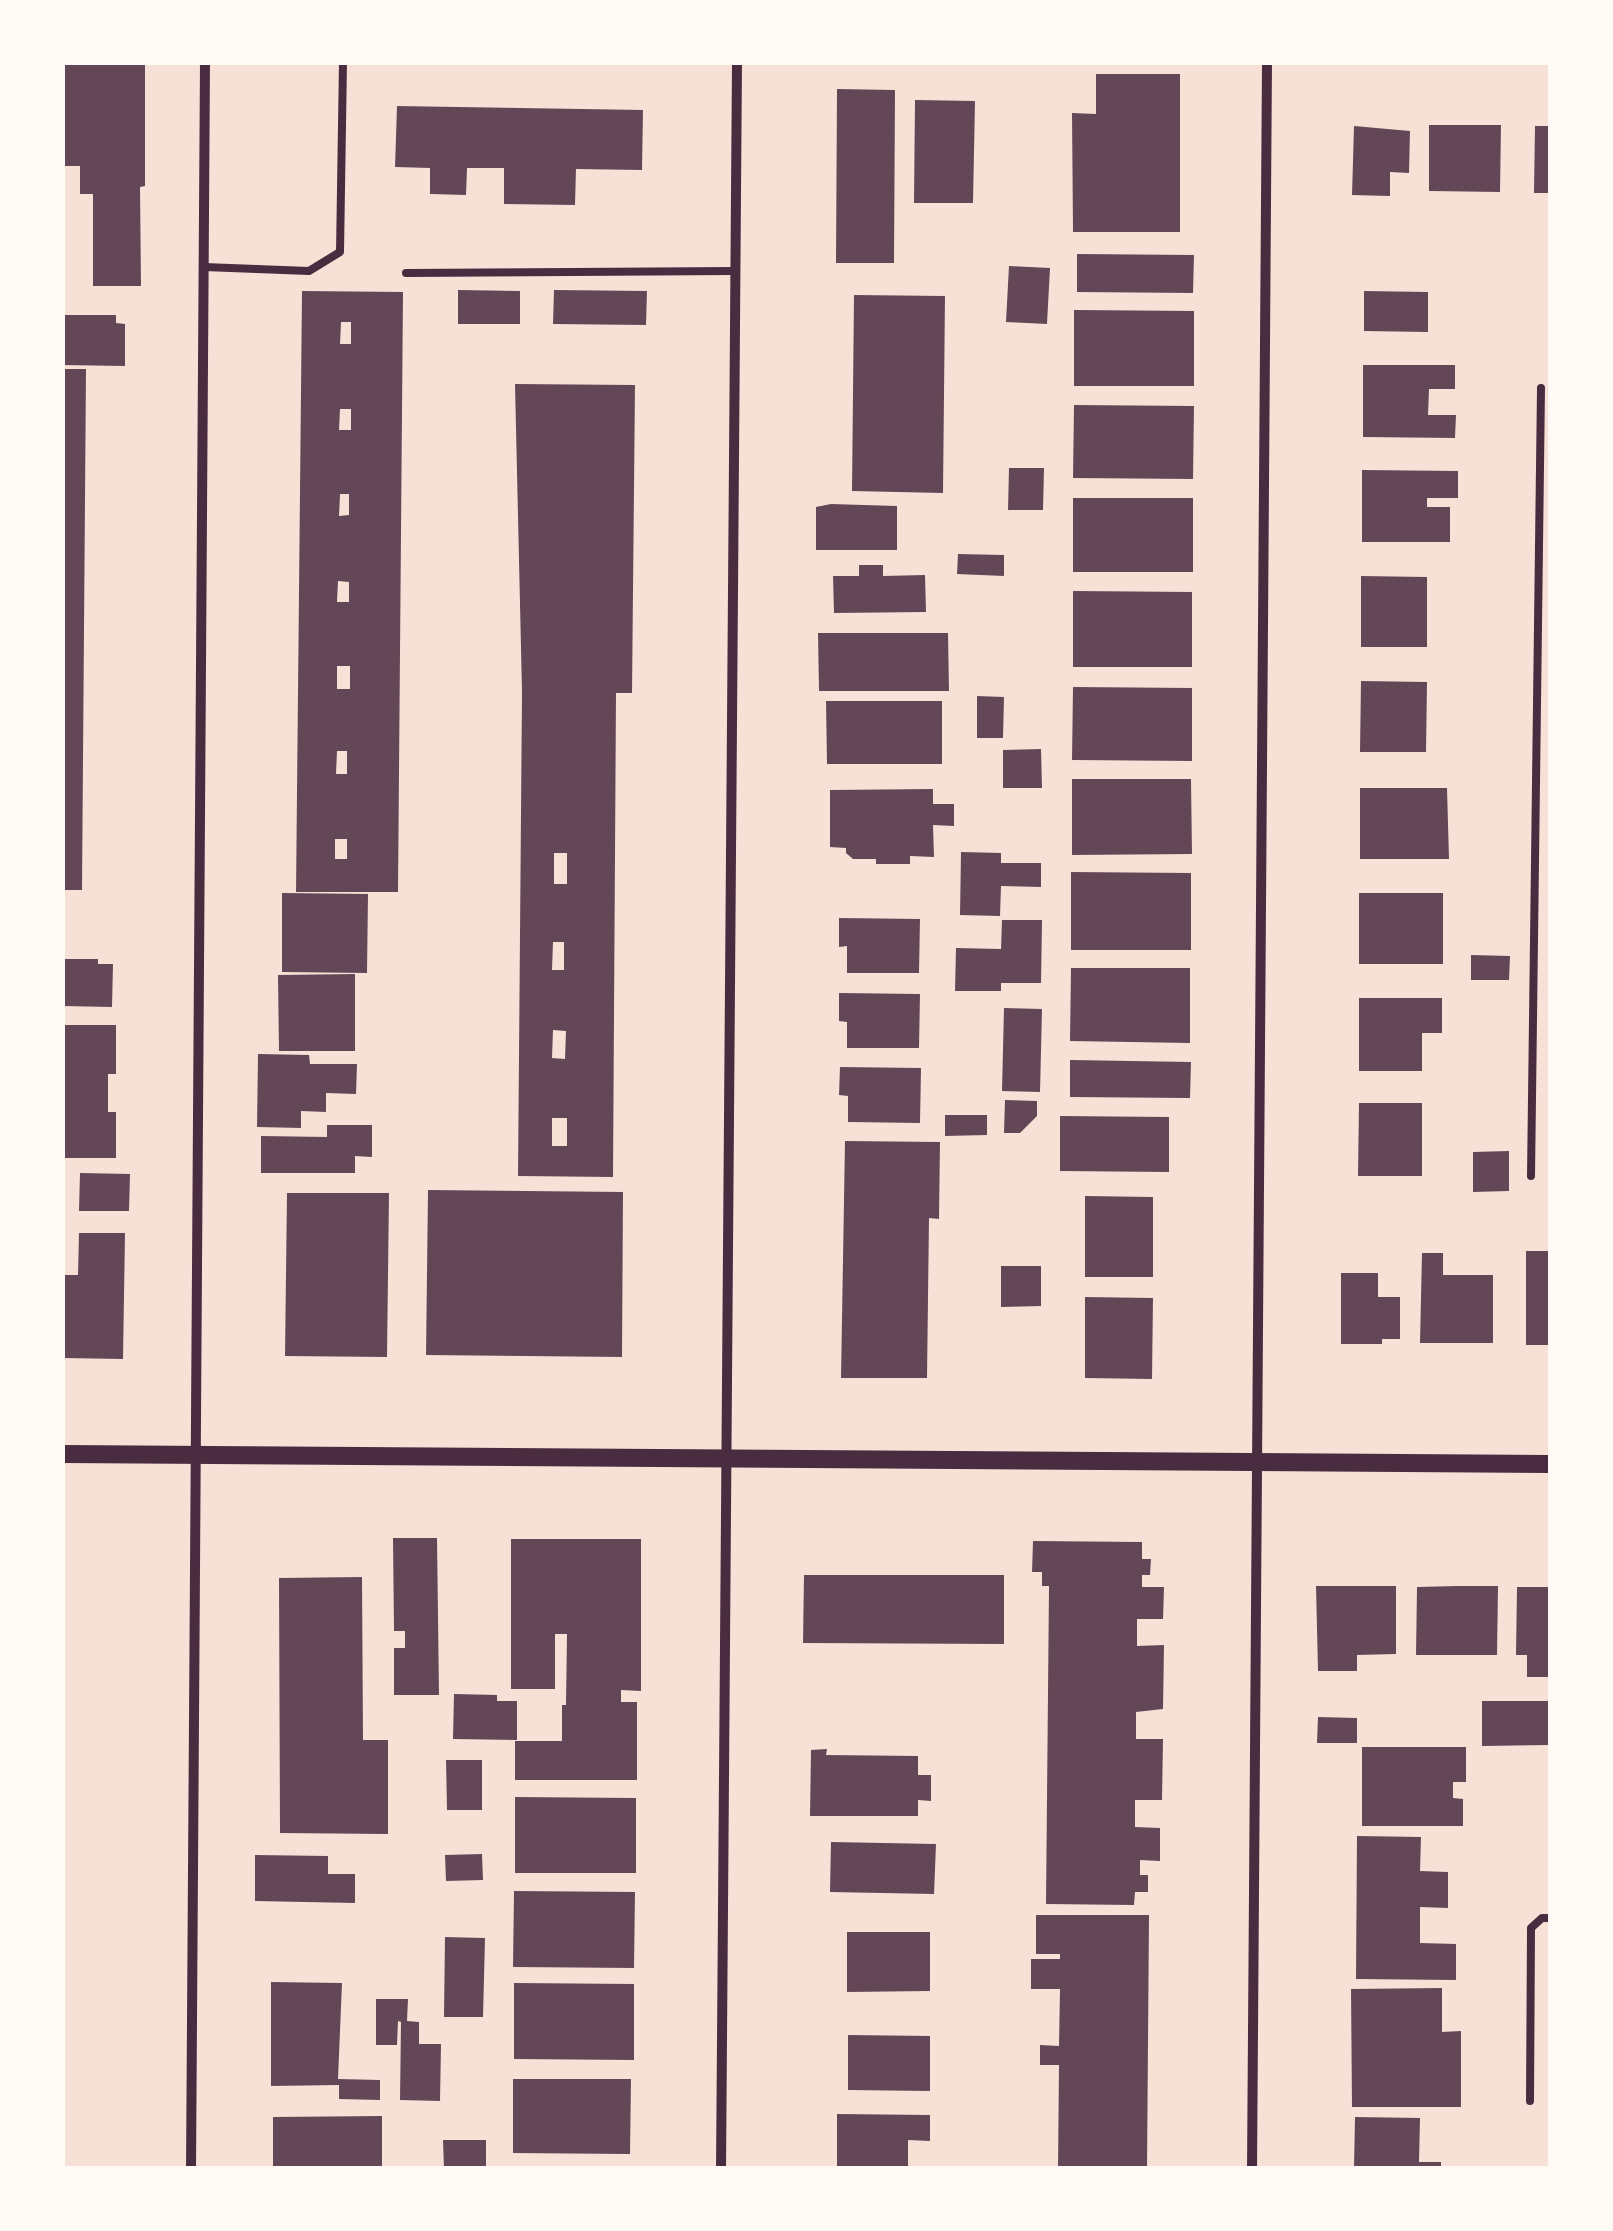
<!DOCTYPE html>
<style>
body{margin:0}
#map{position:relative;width:1613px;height:2231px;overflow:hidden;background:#f7e1d7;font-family:Lato,sans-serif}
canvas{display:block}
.frame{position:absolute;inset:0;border:65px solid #fffaf5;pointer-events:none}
</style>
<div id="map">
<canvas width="1613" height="2231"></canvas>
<div class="frame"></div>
</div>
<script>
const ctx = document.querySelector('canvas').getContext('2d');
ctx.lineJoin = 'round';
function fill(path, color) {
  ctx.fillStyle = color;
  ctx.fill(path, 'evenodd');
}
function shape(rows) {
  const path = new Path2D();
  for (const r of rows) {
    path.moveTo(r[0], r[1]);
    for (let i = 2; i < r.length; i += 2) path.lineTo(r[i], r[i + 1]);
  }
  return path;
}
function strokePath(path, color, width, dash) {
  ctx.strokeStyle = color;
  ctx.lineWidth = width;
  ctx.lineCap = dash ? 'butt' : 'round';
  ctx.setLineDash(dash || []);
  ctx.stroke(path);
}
const building = shape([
 [145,63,145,186,140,187,141,286,93,286,93,194,80,194,80,166,62,166,62,64],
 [1096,74,1180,74,1180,232,1073,232,1072,113,1096,114],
 [837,89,895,90,894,263,836,263],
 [915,100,975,101,973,203,914,203],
 [397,106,643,110,642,170,576,169,575,205,504,204,504,168,467,168,466,195,430,194,430,168,395,167],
 [1429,125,1501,125,1500,192,1429,191],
 [1354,126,1410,131,1409,173,1390,172,1390,196,1352,195],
 [1535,126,1550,126,1550,193,1534,193],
 [1077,254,1194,255,1193,293,1077,292],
 [1009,266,1050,268,1047,324,1006,322],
 [458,290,520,291,520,324,458,324],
 [554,290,647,291,646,325,553,324],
 [302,291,403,292,398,892,296,892],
 [341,322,351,322,351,344,340,344],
 [340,409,351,409,351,430,339,430],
 [340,494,349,494,349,515,339,516],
 [338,581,349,582,349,602,337,602],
 [337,666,350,666,350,689,337,689],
 [337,751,347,751,347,774,336,774],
 [335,839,347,839,347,859,335,859],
 [1364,291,1428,292,1428,332,1364,331],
 [854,295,945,296,943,493,852,491],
 [1074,310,1194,311,1194,386,1074,386],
 [62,315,116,315,116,323,125,324,125,366,62,365],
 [1363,365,1455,365,1455,389,1429,389,1428,415,1456,415,1455,438,1363,437],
 [62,369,86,369,82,890,62,890],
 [515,384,635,385,632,693,616,693,613,1177,518,1176,522,692],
 [554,853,567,853,567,884,554,884],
 [553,942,564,942,564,970,552,970],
 [553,1030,566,1031,565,1059,552,1058],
 [552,1118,567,1118,567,1146,552,1146],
 [1074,405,1194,406,1193,479,1073,478],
 [1009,468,1044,468,1043,510,1008,510],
 [1362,470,1458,471,1458,498,1427,498,1427,507,1450,507,1450,542,1362,542],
 [1073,498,1193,498,1193,572,1073,572],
 [831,504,897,506,897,550,816,550,816,507],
 [958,554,1004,555,1004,576,957,574],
 [859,565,883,565,883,576,925,575,926,612,834,613,833,576,859,576],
 [1361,576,1427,577,1427,647,1361,647],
 [1073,591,1192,592,1192,667,1073,667],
 [818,633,948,633,949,691,819,691],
 [1361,681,1427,682,1426,752,1360,752],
 [1073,687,1192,688,1192,761,1072,760],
 [977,696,1004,697,1003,738,977,738],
 [826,701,942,701,942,764,827,764],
 [1041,749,1042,788,1003,788,1003,750],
 [1072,779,1191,779,1192,854,1072,855],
 [1360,788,1447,788,1449,859,1360,859],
 [933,789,933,804,954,804,954,826,933,825,934,857,910,856,910,864,876,864,876,859,853,859,846,853,846,848,830,847,830,790],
 [961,852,1001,853,1001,863,1041,863,1041,887,1001,886,1000,916,960,915],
 [1071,872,1191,873,1191,950,1071,950],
 [282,893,368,894,367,973,282,972],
 [1359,893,1443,893,1443,964,1359,964],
 [839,918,920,919,919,973,847,973,847,946,839,947],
 [1002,920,1042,920,1041,983,1001,983,1001,991,955,991,956,948,1001,949],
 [1471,955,1510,956,1509,980,1471,980],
 [62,959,98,959,98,964,113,964,112,1007,62,1006],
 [1071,968,1190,968,1190,1043,1070,1041],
 [355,974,355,1051,279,1051,278,975],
 [839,993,920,994,919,1048,847,1048,847,1022,839,1021],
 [1359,998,1442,998,1442,1033,1422,1033,1422,1071,1359,1071],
 [1004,1008,1042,1009,1040,1092,1002,1091],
 [62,1025,116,1025,116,1074,108,1074,108,1112,116,1112,116,1158,62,1158],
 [258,1054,309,1055,310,1064,357,1064,356,1094,326,1093,326,1112,301,1111,301,1128,257,1127],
 [1070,1060,1191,1062,1190,1098,1070,1097],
 [840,1067,921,1068,920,1123,848,1122,848,1096,839,1095],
 [1005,1100,1037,1101,1037,1116,1020,1133,1004,1133],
 [1359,1103,1422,1103,1422,1176,1358,1176],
 [945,1115,987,1115,987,1135,945,1136],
 [1060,1116,1169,1117,1169,1172,1060,1171],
 [327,1125,372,1125,372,1157,355,1156,355,1173,261,1173,261,1136,327,1137],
 [845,1141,940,1142,939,1219,929,1218,927,1378,841,1378],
 [1509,1151,1509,1191,1473,1192,1473,1152],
 [80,1173,130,1174,129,1211,79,1211],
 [428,1190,623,1192,622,1357,426,1355],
 [287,1193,389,1193,387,1357,285,1356],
 [1085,1196,1153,1197,1153,1277,1085,1277],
 [79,1233,125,1233,123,1359,62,1358,62,1275,78,1275],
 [1526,1251,1550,1251,1550,1345,1526,1345],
 [1422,1253,1443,1253,1443,1275,1493,1275,1493,1343,1420,1343],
 [1001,1266,1041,1266,1041,1306,1001,1307],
 [1341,1273,1378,1273,1378,1297,1400,1297,1400,1339,1382,1339,1382,1344,1341,1344],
 [1085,1297,1153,1298,1152,1379,1085,1378],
 [393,1538,437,1538,439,1695,394,1695,394,1648,405,1648,405,1631,394,1631],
 [511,1539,641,1539,641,1691,621,1690,621,1702,637,1702,637,1780,515,1780,515,1741,562,1741,562,1705,566,1705,567,1634,555,1634,555,1689,511,1689],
 [1033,1541,1142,1542,1142,1559,1151,1559,1150,1575,1142,1575,1142,1587,1164,1587,1163,1619,1137,1619,1137,1646,1164,1645,1163,1709,1136,1712,1136,1739,1163,1739,1162,1800,1135,1800,1135,1827,1160,1828,1160,1861,1140,1860,1140,1875,1148,1875,1148,1892,1135,1892,1134,1905,1046,1904,1049,1586,1042,1586,1042,1572,1032,1572],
 [804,1575,1004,1575,1004,1644,803,1643],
 [362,1577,363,1740,388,1740,388,1834,280,1833,279,1578],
 [1316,1586,1396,1586,1396,1654,1357,1655,1357,1671,1318,1671],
 [1457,1586,1498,1586,1497,1655,1416,1655,1417,1587],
 [1517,1587,1550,1587,1550,1677,1527,1677,1527,1655,1516,1655],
 [454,1694,497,1695,497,1701,517,1701,517,1740,453,1739],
 [1482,1701,1548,1701,1548,1745,1482,1746],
 [1318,1717,1357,1718,1357,1743,1317,1743],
 [1362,1747,1466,1747,1466,1782,1453,1782,1453,1798,1463,1799,1463,1826,1362,1826],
 [827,1749,826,1755,918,1756,918,1775,931,1775,931,1801,918,1800,918,1816,810,1816,811,1750],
 [446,1760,482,1760,482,1810,447,1810],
 [515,1797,636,1798,636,1873,515,1873],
 [1357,1836,1421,1837,1420,1871,1448,1872,1448,1908,1420,1907,1420,1943,1456,1944,1456,1980,1356,1979],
 [831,1842,936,1844,934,1894,830,1892],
 [482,1854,483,1880,446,1881,445,1855],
 [255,1855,328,1856,328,1874,355,1874,355,1903,255,1901],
 [514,1891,635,1892,634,1968,513,1967],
 [1036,1915,1149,1915,1147,2168,1058,2168,1059,2065,1040,2065,1040,2045,1059,2046,1060,1989,1031,1989,1031,1959,1060,1959,1060,1954,1036,1954],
 [847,1932,930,1932,930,1991,847,1992],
 [445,1937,485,1938,483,2017,444,2017],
 [271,1982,342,1983,338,2079,380,2080,380,2100,339,2099,339,2085,271,2086],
 [514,1983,634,1984,634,2060,514,2059],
 [1442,1988,1442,2032,1461,2031,1461,2107,1352,2107,1351,1989],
 [376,1999,408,1999,407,2021,419,2022,419,2044,441,2044,440,2101,400,2100,401,2022,398,2021,397,2045,376,2045],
 [848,2035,930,2036,930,2091,848,2090],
 [513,2079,631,2079,630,2154,513,2153],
 [837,2114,930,2115,930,2141,908,2140,908,2168,837,2168],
 [382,2116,382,2168,273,2168,273,2117],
 [1355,2117,1420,2118,1419,2162,1441,2162,1441,2168,1354,2168],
 [443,2140,486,2140,486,2168,444,2168]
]);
const service = shape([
 [204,267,309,271,340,252,343,62],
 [406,273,736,271],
 [1531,1176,1541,388],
 [1530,2101,1531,1928,1542,1918,1550,1918]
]);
const minor = shape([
 [191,2168,205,62],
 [721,2168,737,62],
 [1252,2168,1267,62]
]);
const tertiary = shape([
 [62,1454,1550,1464]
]);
fill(building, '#644757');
strokePath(service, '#4a2c40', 8);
strokePath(minor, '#4a2c40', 10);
strokePath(tertiary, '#4a2c40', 18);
</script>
